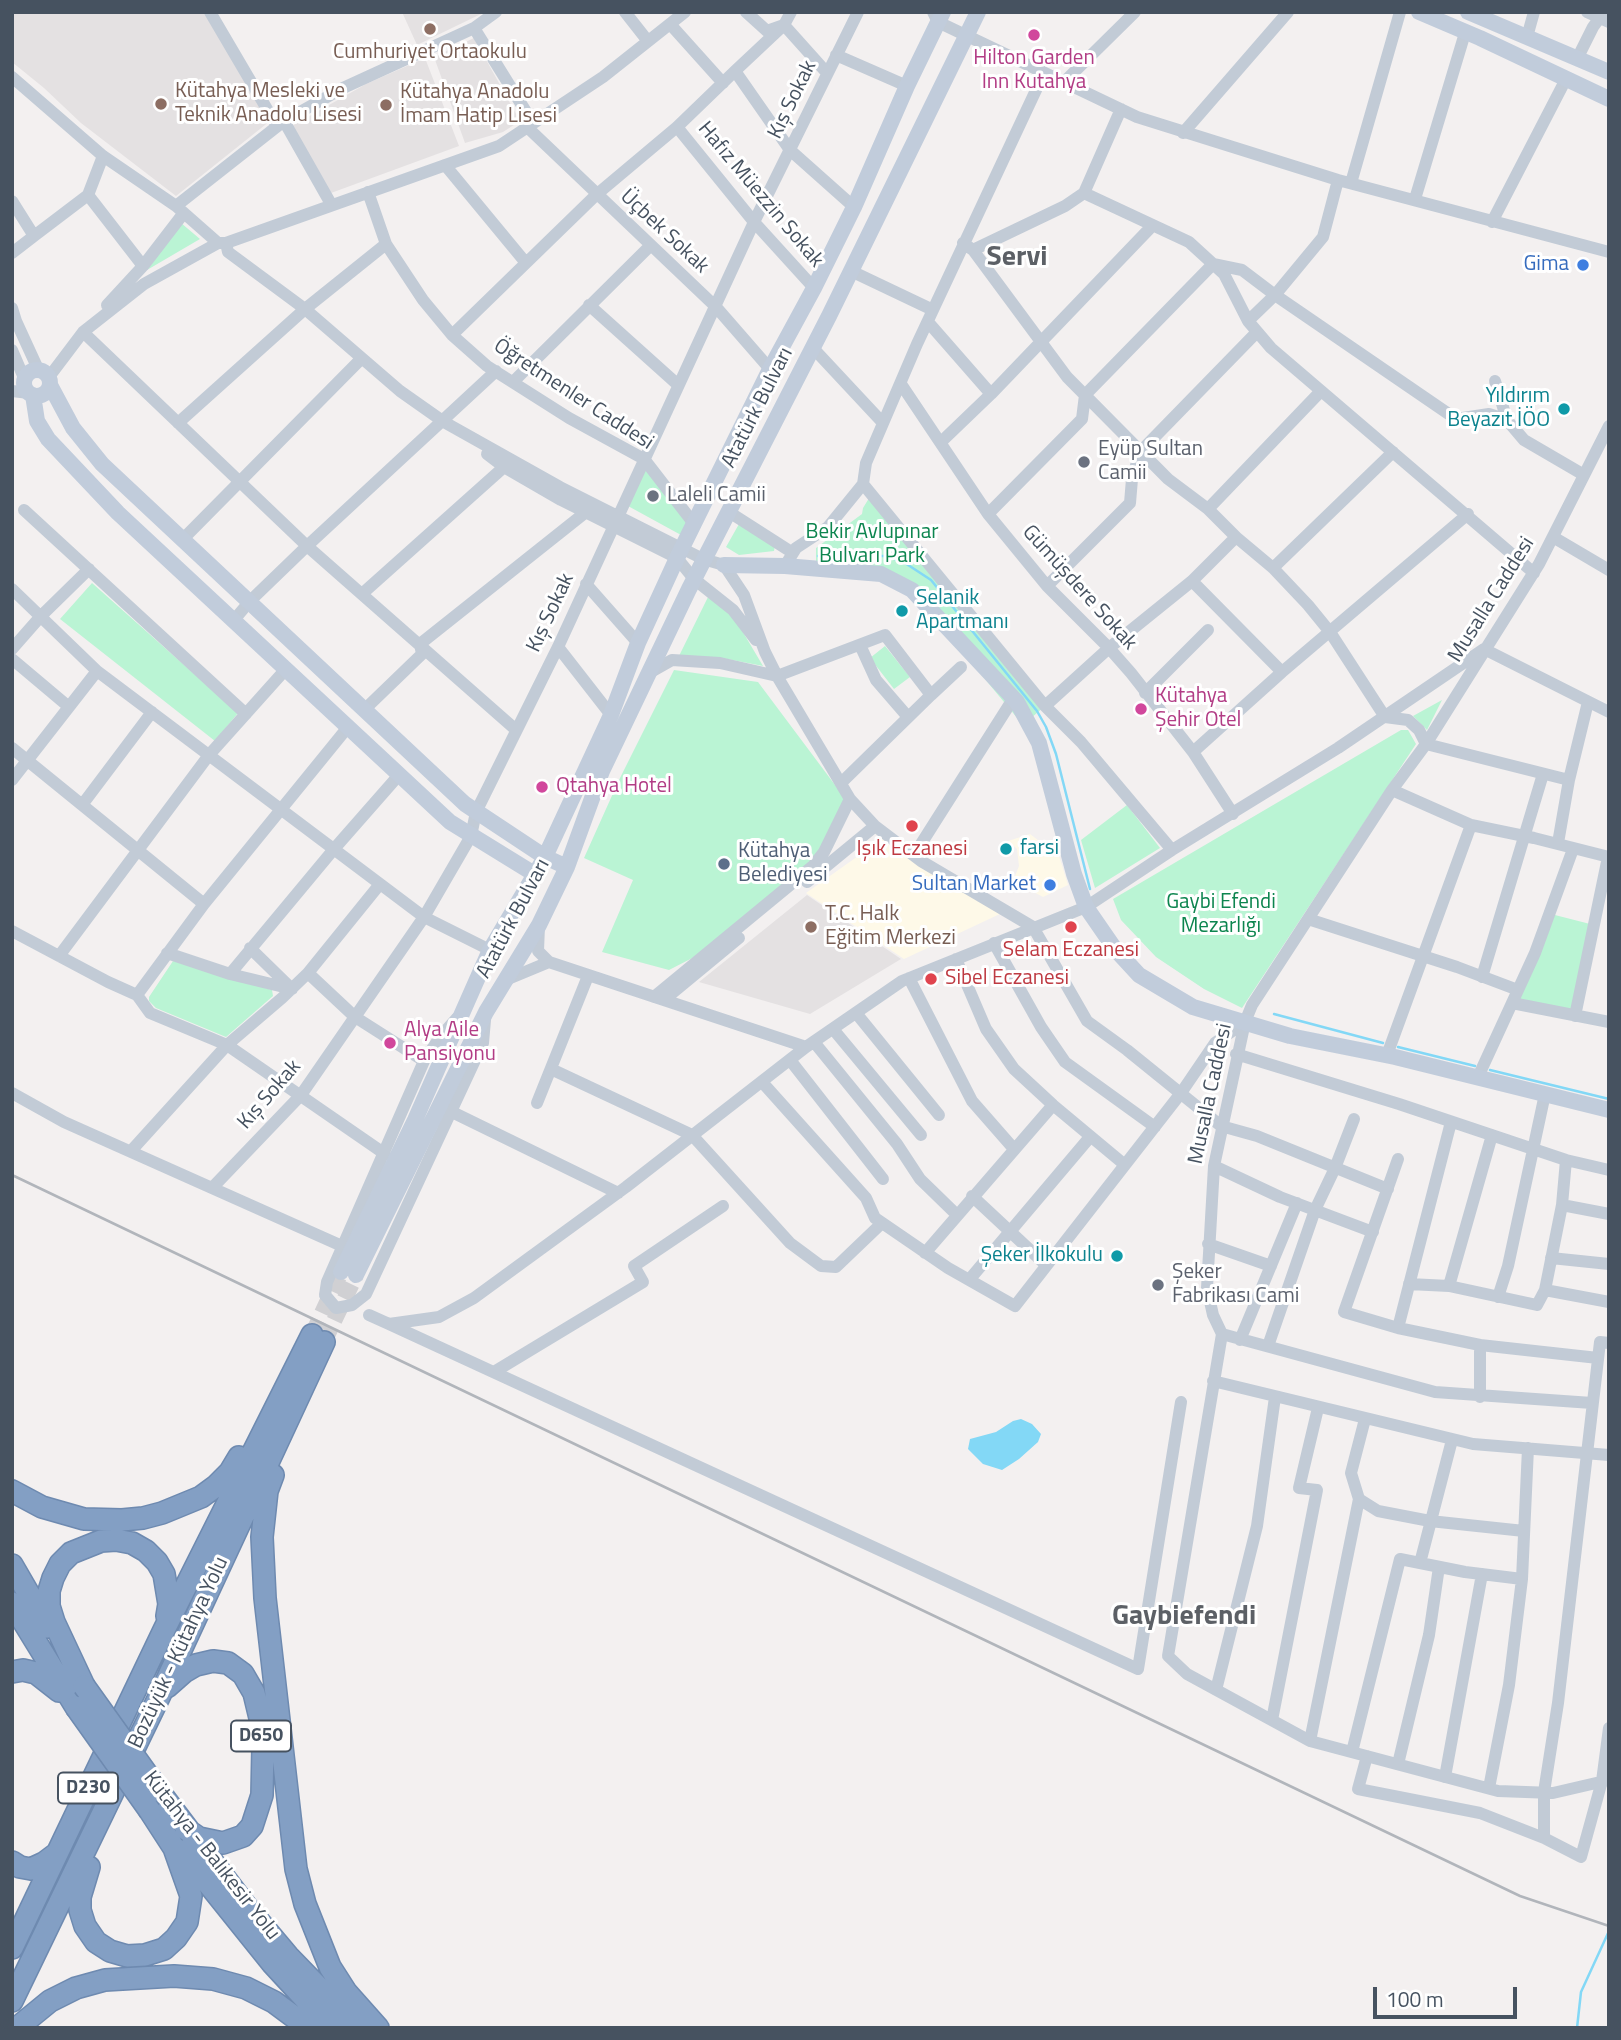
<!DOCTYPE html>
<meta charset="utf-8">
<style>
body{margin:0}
#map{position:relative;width:1621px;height:2040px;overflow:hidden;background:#f3f0f0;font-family:"Titillium Web",sans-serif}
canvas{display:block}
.frame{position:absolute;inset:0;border:14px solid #465260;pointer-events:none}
.scale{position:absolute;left:1373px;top:1987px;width:144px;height:32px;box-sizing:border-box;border:4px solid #465260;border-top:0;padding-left:9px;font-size:21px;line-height:24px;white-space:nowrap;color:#465260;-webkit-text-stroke:5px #fff;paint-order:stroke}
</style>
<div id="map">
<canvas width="1621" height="2040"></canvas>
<div class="frame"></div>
<div class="scale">100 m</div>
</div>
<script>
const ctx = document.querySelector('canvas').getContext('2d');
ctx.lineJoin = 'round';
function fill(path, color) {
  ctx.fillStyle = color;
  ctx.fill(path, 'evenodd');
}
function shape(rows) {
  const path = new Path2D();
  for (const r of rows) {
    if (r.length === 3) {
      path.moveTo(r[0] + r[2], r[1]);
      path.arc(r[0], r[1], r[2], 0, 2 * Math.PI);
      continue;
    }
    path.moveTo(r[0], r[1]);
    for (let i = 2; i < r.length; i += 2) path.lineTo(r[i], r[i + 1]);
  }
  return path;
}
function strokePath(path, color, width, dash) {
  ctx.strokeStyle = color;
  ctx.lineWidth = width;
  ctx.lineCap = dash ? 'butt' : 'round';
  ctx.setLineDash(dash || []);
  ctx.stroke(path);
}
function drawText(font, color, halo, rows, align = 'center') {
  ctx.font = font + ' "Titillium Web",sans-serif';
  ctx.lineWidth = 6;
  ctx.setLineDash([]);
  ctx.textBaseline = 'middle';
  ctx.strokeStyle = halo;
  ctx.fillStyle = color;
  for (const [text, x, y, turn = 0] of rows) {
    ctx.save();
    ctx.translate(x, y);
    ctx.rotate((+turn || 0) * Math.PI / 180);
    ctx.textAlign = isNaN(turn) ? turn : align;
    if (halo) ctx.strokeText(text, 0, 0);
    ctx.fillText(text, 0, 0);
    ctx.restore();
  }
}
const commercial = shape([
 [1030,834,1059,856,1068,885,1043,897,1013,881,1019,866,1017,849,1008,841],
 [882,839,921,855,1002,913,904,959,806,893]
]);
const education = shape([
 [12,12,206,12,270,121,176,196,81,123,44,88,12,62],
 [402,12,485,12,417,45],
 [474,38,520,121,503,132,465,143,434,57],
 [425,58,459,146,331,193,292,126,366,84],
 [807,895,901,959,810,1014,699,982]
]);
const green = shape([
 [181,223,200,239,147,270],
 [645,467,689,520,681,535,628,506],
 [871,495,1045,706,1023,725,912,591,870,576,816,574,816,548,862,514,863,508],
 [739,524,775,545,774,551,739,555,726,547],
 [92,583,238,713,215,741,60,619],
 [709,595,734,617,763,666,722,658,679,656],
 [885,646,910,677,894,689,870,658],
 [674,670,758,682,847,801,813,866,704,952,669,970,602,952,633,880,584,858,619,780],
 [1442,700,1427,730,1413,716],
 [1401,730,1408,730,1416,744,1242,1008,1204,989,1156,957,1121,920,1113,899],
 [1127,805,1160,848,1095,888,1081,840],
 [1551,914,1594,925,1572,1013,1512,1003],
 [173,961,272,990,273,996,226,1037,156,1008,149,1001,149,997]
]);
const water = shape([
 [1021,1419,1032,1424,1041,1434,1038,1442,1019,1459,1002,1470,983,1464,968,1449,970,1439,996,1432,1013,1421]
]);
const stream = shape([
 [818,556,884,556,902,561,931,580,1037,711,1046,727,1056,754,1090,889],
 [1274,1014,1383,1043],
 [1398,1047,1475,1066],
 [1490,1070,1609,1099],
 [1577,2028,1581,1992,1609,1931]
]);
const secondaryTunnel = shape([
 [312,1335,341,1272],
 [324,1342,356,1275]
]);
const street = shape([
 [210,12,274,121,284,121,331,204],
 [625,12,647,40],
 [746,12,767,31,784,25,827,73],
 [933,12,938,22,1137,117,1338,180,1609,252],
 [1587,12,1609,22],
 [670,24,723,83],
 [474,28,533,123],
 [1527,37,1534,12],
 [836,55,907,86],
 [1577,59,1593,27,1604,12],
 [735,71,790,150,854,207],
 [1044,73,917,344,866,463,863,484,1045,706,1081,742,1172,850],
 [12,77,103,156,176,206,218,243,226,243,228,252,305,309,400,391,444,422,560,487,703,559,724,565,744,595,765,652,777,676,850,799,875,826,921,861,1033,927,1087,1021,1127,1050,1221,1126,1257,1136,1388,1189],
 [1064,82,1135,12],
 [527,127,716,307,770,369],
 [677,127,754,222,814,288],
 [1183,133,1288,12],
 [445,165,526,263],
 [1351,183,1400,12],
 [368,192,386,244,423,300,452,335,487,366,569,418,644,459,695,525],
 [1084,193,1189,242,1224,274,1248,321,1271,348,1534,573],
 [88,195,143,266],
 [1415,199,1465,33],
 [12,201,34,236,12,253],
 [176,206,284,121,343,88,474,28,496,12],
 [1492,222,1566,79],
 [34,236,88,195,103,156],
 [226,243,499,146,603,77,685,12],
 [963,243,973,250,1067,377,1168,479,1208,509,1236,537,1273,568,1308,605,1330,632,1385,717,1408,720,1419,730,1426,744,1569,780],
 [973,250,1065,206,1084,193,1121,109],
 [851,271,933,310],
 [107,305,143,266,183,214],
 [589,305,677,384],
 [12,308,16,321,38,369],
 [1248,321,1275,295,1323,237,1338,180],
 [928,322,991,394],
 [83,332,307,546,515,729],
 [452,335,596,195,677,127,735,71,784,25,791,12],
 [813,348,883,423],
 [12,350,24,378],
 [49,377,83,332,144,284,218,243],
 [1495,381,1507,420,1524,440,1584,475],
 [513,382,650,246],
 [901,384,988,514,1047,586,1109,648,1131,673,1193,752,1233,814],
 [12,391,29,393],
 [178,423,305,309,386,244],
 [1609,426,1539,564,1426,744,1392,790,1252,1005,1245,1022,1214,1166,1207,1288,1213,1315,1222,1334,1168,1656,1187,1674,1310,1741,1498,1791,1553,1793,1609,1780],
 [941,442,991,394,1153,225],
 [487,454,504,467,561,500,677,558,694,579,733,610,756,640],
 [1208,509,1321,391],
 [24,510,246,714],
 [729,512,793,553],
 [988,514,1082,419,1085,395,1213,264,1242,270,1275,295,1456,419,1489,414,1507,420],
 [1553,537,1609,570],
 [183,539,361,359],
 [785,566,796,548,828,527,863,484],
 [1273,568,1393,452],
 [1192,581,1282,672],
 [586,584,638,643],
 [1047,586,1130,503,1132,479,1140,452,1257,332],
 [12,589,97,671,424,917,490,950],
 [363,593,504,467],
 [234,620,250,601,307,546,496,371],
 [860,645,876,680,908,717],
 [558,647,611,715],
 [12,649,41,616,89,569],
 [12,659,69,707],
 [649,673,672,660,720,663,777,676,885,635,931,695,841,783],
 [1145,693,1208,630],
 [931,695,961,667],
 [1045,706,1109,648,1192,581,1236,537],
 [365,709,422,654,420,644,586,512],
 [12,748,204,904],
 [1193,752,1282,672,1468,514],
 [12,780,97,671],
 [1392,790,1471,825,1534,838,1609,857],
 [82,805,152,712],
 [1558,843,1569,780,1588,702],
 [914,855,1013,699],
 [807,882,875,826],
 [1308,919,1457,967,1518,990],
 [539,926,538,951,549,962,806,1047],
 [12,931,108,982,137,995,150,1013,227,1045,385,1154],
 [994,943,1041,1027,1065,1062,1155,1127],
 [250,948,292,989],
 [167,953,230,974],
 [59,956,209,755,286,669],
 [956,959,986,1029,1014,1069,1053,1105,1125,1165],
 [308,973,355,1017,424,1061],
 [1482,977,1543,774],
 [909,978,972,1101,1014,1149],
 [508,979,549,962],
 [292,989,230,974,334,849,399,775],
 [137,995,204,904,348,727],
 [654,997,813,866,824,852,850,799],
 [664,1000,739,938],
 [1512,1003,1609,1022],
 [856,1013,939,1115],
 [1575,1016,1608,857],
 [457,1018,440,1037,424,1061,327,1282,325,1295,336,1308,352,1305,366,1294,483,1043,485,1020],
 [833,1029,921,1135],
 [814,1042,897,1144,920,1179,957,1215],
 [1236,1054,1399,1104,1566,1160,1609,1170],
 [1387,1055,1471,825],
 [790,1060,883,1179],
 [551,1069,692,1135,790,1243,821,1266,836,1267,882,1223],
 [1478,1077,1535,953,1573,849],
 [762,1082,866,1198,875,1218,948,1268,1015,1306,1181,1093,1215,1043,1245,1022],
 [12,1093,64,1122,342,1246],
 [537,1103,588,976],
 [450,1111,618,1193],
 [1451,1122,1398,1328,1480,1345,1480,1397],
 [131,1151,227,1045,282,998,308,973,380,884],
 [1214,1166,1280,1197,1373,1232],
 [213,1187,301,1095,424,917,471,836,476,812,558,647,754,222,858,12],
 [972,1196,1046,1265],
 [1562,1205,1609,1214],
 [1208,1244,1271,1266],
 [925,1253,1053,1105],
 [1551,1258,1609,1264],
 [969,1280,1090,1137],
 [1409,1284,1449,1286,1537,1305,1545,1290,1562,1205,1566,1160],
 [1449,1286,1492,1135],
 [1545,1290,1609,1302],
 [1498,1297,1508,1266,1545,1094],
 [369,1315,389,1324,439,1317,474,1298,626,1187,806,1047,902,981,1086,907,1172,850,1338,748,1484,649,1609,712],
 [389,1324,1138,1669,1181,1402],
 [1398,1328,1344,1312,1398,1159],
 [1222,1334,1435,1392,1592,1403],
 [1240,1340,1297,1203],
 [1480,1345,1598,1358],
 [1268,1346,1315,1210,1335,1168,1354,1119],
 [494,1372,643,1282,634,1266,723,1206],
 [1213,1381,1473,1444,1609,1455],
 [1365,1419,1351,1473,1359,1499,1378,1511,1430,1521,1524,1531],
 [1420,1563,1452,1440],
 [1216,1690,1257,1526,1275,1397],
 [1272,1720,1317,1490,1299,1488,1318,1408],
 [1310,1741,1359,1499],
 [1352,1752,1400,1559,1465,1572,1522,1579],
 [1367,1756,1358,1789,1480,1813,1544,1838,1581,1857,1602,1781,1609,1728],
 [1398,1764,1429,1635,1439,1567],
 [1445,1777,1482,1574],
 [1489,1788,1509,1685,1522,1579,1528,1448],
 [1544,1838,1544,1792,1558,1703,1600,1342,1609,1343]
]);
const secondary = shape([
 [1419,12,1480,38,1609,99],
 [1468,12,1609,72],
 [37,383,13],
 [50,385,73,428,102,464,465,804,545,857,567,867],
 [33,395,37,421,48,439,118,513,450,822,536,875],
 [724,565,785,566,881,574,912,590,1017,702,1039,743,1074,874,1086,907,1115,949,1139,975,1193,1007,1290,1036,1395,1057,1609,1110],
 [341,1272,415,1120,490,950,545,857,611,715,638,643,677,558,770,369,814,288,854,207,907,86,943,12],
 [356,1275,486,1012,539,925,567,867,602,771,689,589,829,316,978,12]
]);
const highway = shape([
 [273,1475,267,1491,262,1537,265,1598,296,1869,305,1904,330,1967,346,1992,378,2028],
 [12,1491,42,1507,84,1519,122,1520,143,1518,162,1513,201,1497,216,1486,230,1472,239,1457],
 [12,1565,48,1627],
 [12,1603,76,1707],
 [12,1672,23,1670,36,1673,59,1691],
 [84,1686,54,1622,49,1606,49,1591,53,1578,60,1564,71,1553,101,1541,116,1540,132,1543,146,1551,157,1562,164,1574,169,1604,167,1616],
 [167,1687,184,1672,196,1665,213,1661,228,1663,243,1674,254,1693,260,1718,263,1747,262,1795,252,1826,243,1836,223,1843,199,1838,186,1829],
 [159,1791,246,1906,288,1956,358,2028],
 [182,1851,272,1963,332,2028],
 [12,1862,20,1867,31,1869,44,1863,56,1854],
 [89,1867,80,1897,80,1910,85,1926,96,1942,110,1951,127,1956,145,1955,164,1949,176,1938,187,1922,191,1896,174,1848,150,1811],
 [12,1948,165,1628,312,1335],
 [12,2001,159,1697,324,1342],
 [17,2028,50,2001,76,1988,105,1980,174,1976,213,1979,246,1988,274,2002,309,2028]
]);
const rail = shape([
 [12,1175,1520,1896,1609,1926]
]);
const highwayBridge = shape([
 [84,1686,159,1791],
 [76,1707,150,1811]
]);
const markers = [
 [430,29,7,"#8d6e63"],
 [1034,35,7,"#d1479c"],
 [161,104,7,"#8d6e63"],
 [386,105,7,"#8d6e63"],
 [1583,265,7,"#3f7fe0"],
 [1564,409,7,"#0f9aa8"],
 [1084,462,7,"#6b7280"],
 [653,496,7,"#6b7280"],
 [902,611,7,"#0f9aa8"],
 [1141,709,7,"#d1479c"],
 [542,787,7,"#d1479c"],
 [912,826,7,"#e0444e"],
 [1006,849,7,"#0f9aa8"],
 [724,864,7,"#5c6f8a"],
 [1050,885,7,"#3f7fe0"],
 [811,927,7,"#8d6e63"],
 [1071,927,7,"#e0444e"],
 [931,979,7,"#e0444e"],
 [390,1043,7,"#d1479c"],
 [1117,1256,7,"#0f9aa8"],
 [1158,1285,7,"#6b7280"]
];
const shields = [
 [261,1736,60],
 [88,1788,60]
];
const shieldNames = [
 ["D650",261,1736],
 ["D230",88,1788]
];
const educationNames = [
 ["Cumhuriyet Ortaokulu",430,53,"center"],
 ["Kütahya Mesleki ve",175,92],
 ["Teknik Anadolu Lisesi",175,116],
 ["Kütahya Anadolu",400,93],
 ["İmam Hatip Lisesi",400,117],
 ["T.C. Halk",825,915],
 ["Eğitim Merkezi",825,939]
];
const hotelNames = [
 ["Hilton Garden",1034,59,"center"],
 ["Inn Kutahya",1034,83,"center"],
 ["Kütahya",1155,697],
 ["Şehir Otel",1155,721],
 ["Qtahya Hotel",556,787],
 ["Alya Aile",404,1031],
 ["Pansiyonu",404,1055]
];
const streetNames = [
 ["Kış Sokak",793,100,-64],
 ["Hafız Müezzin Sokak",760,195,50],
 ["Üçbek Sokak",664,232,43],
 ["Öğretmenler Caddesi",573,395,33],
 ["Atatürk Bulvarı",758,408,-63],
 ["Gümüşdere Sokak",1079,588,48],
 ["Musalla Caddesi",1492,600,-58],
 ["Kış Sokak",551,613,-65],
 ["Atatürk Bulvarı",514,919,-62],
 ["Musalla Caddesi",1211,1094,-78],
 ["Kış Sokak",270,1095,-49],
 ["Bozüyük - Kütahya Yolu",179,1653,-65],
 ["Kütahya - Balıkesir Yolu",211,1856,52]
];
const shopNames = [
 ["Gima",1569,265],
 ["Sultan Market",1036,885]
];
const cultureNames = [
 ["Yıldırım",1550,397],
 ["Beyazıt İÖO",1550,421],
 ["Selanik",916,599,"left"],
 ["Apartmanı",916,623,"left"],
 ["farsi",1020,849,"left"],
 ["Şeker İlkokulu",1103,1256]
];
const worshipNames = [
 ["Eyüp Sultan",1098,450],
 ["Camii",1098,474],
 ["Laleli Camii",667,496],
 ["Şeker",1172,1273],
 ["Fabrikası Cami",1172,1297]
];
const parkNames = [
 ["Bekir Avlupınar",872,533],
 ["Bulvarı Park",872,557],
 ["Gaybi Efendi",1221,903],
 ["Mezarlığı",1221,927]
];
const healthNames = [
 ["Işık Eczanesi",912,850],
 ["Selam Eczanesi",1071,951],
 ["Sibel Eczanesi",945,979,"left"]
];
const serviceNames = [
 ["Kütahya",738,852],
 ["Belediyesi",738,876]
];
const districtNames = [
 ["Servi",1017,258],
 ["Gaybiefendi",1184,1617]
];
fill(commercial, '#fef9e8');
fill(education, '#e4e1e2');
fill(green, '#baf4d4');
fill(water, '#83d8f6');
strokePath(stream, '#83d8f6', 2.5);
strokePath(secondaryTunnel, '#d0d0d3', 16, [16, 8]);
strokePath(highway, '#6e8ab0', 24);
strokePath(street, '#c2cbd6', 12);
strokePath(secondary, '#c1ccdb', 16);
strokePath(highway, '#839fc4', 21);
strokePath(rail, '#b1b5bb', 2.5);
strokePath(highwayBridge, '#6e8ab0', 24, []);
strokePath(highwayBridge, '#839fc4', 21);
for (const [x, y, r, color] of markers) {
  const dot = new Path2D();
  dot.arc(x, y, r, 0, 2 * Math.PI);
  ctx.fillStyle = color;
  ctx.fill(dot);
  strokePath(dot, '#fff', 2.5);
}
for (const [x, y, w] of shields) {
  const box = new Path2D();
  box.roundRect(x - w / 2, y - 15.5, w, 31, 5);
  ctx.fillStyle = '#fff';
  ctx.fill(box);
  strokePath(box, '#465260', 2);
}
drawText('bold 19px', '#465260', null, shieldNames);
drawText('21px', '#785e54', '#fff', educationNames, 'left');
drawText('21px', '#b23c85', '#fff', hotelNames, 'left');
drawText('21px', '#465260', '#fff', streetNames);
drawText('21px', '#366cbe', '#fff', shopNames, 'right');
drawText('21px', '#0d838f', '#fff', cultureNames, 'right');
drawText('21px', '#5b616d', '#fff', worshipNames, 'left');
drawText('21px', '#0d854f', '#fff', parkNames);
drawText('21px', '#be3a42', '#fff', healthNames);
drawText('21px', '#4e5e75', '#fff', serviceNames, 'left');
drawText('bold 28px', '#5c6066', '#fff', districtNames);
</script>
